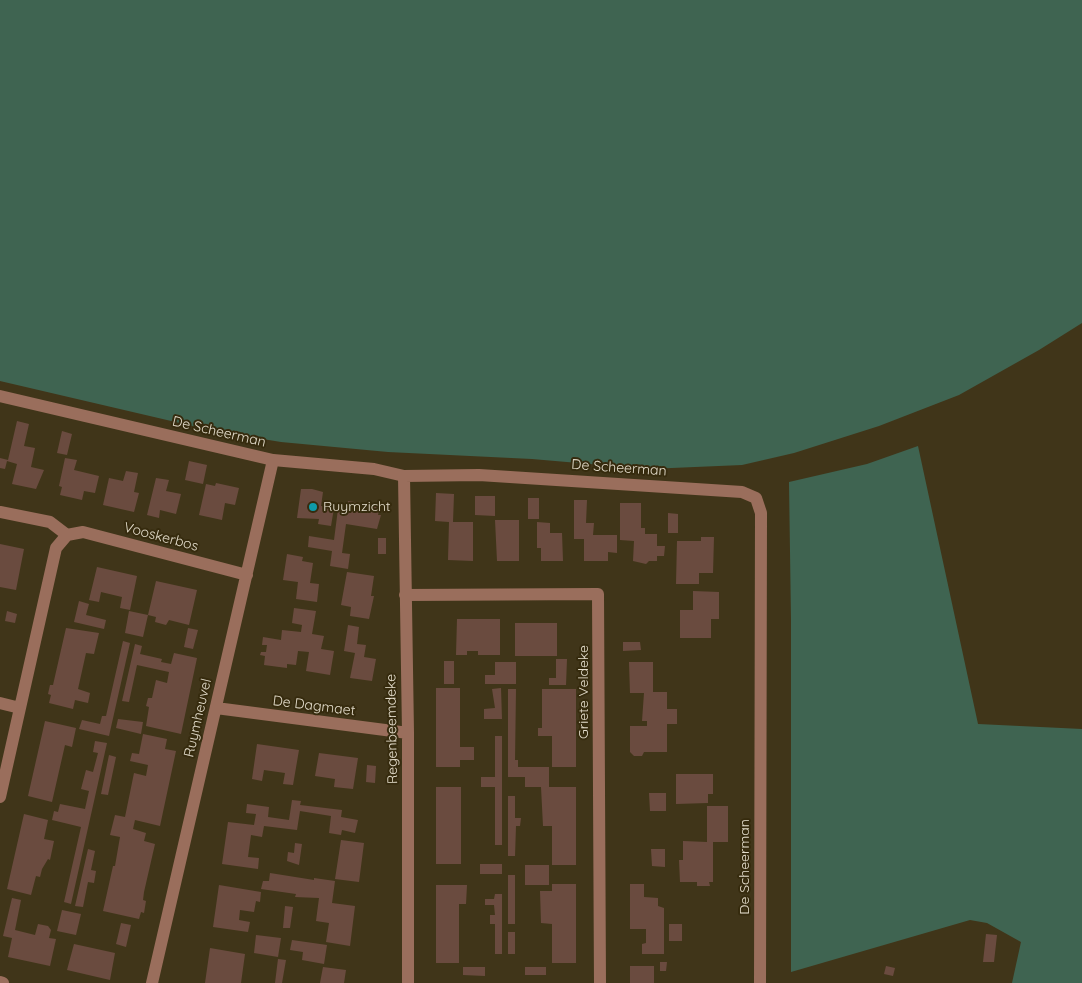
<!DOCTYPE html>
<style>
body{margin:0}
canvas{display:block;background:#403519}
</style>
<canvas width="1082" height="983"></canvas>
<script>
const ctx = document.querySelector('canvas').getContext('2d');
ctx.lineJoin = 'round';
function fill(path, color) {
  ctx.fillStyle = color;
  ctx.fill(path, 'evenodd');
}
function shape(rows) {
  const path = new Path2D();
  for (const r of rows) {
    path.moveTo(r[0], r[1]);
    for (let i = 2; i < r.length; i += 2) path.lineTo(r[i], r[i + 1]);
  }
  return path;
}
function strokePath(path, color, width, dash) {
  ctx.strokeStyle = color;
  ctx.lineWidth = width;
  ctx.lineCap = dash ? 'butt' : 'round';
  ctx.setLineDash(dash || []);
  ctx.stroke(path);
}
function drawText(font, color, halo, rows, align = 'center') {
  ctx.font = font + ' Quicksand,sans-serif';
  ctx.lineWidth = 4;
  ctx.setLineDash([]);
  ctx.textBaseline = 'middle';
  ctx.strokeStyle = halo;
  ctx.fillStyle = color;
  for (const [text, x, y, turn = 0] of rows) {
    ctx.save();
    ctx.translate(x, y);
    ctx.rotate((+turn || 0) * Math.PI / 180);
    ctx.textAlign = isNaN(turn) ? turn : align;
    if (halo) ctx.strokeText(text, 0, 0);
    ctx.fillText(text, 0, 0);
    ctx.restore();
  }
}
const green = shape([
 [0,0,1082,0,1082,323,1039,350,959,395,879,426,794,453,742,465,648,469,532,459,388,452,281,442,214,431,0,381],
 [918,446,978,724,1082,729,1082,983,1012,983,1021,942,987,923,970,920,791,972,791,620,789,482,867,464]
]);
const building = shape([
 [17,421,29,424,24,446,35,448,31,467,44,470,36,489,12,484,17,464,7,461,5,469,0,468,0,458,8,460],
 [62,431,72,434,67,455,57,453],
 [65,458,77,460,74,470,99,476,95,493,84,491,82,500,60,495,62,487,59,486],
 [189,461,207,465,203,484,185,480],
 [126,471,138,473,134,492,139,493,134,512,103,505,109,478,123,481],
 [156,478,169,480,166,491,181,494,176,514,160,510,159,518,147,515],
 [216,483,239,488,235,505,225,503,222,520,199,515,206,484,215,486],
 [301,489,312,489,323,492,321,506,334,508,331,526,318,524,319,519,297,518],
 [436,493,454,494,453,522,473,522,473,561,448,560,449,522,435,521],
 [475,496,495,496,495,516,475,515],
 [528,498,539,498,539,519,528,519],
 [574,500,587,500,586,523,594,523,593,535,617,535,617,553,608,552,608,561,584,561,584,539,574,539],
 [348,501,380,506,378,515,381,515,377,529,346,524,342,553,350,554,348,569,330,566,332,551,308,547,309,536,334,540,338,509,347,510],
 [620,503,641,503,641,528,645,528,645,534,657,534,657,546,665,546,664,556,657,556,657,561,649,561,646,564,633,561,634,541,620,540],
 [668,513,678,514,678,533,668,533],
 [495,520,519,520,519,561,497,561],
 [537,522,550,523,550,533,562,533,563,561,541,561,541,548,537,548],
 [701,537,714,537,713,573,699,573,699,584,676,584,677,541,701,541],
 [378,538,386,538,386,554,378,554],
 [0,544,24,549,16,590,0,587],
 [287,554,303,557,302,561,313,563,310,583,319,584,317,602,296,599,298,582,283,580],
 [97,567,137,576,130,610,120,608,122,597,101,592,99,602,89,600],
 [347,572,374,576,371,596,374,596,369,619,350,616,351,607,341,605],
 [156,581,197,590,189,625,169,620,166,625,155,622,156,617,148,615],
 [693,591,719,592,719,619,711,619,711,638,680,638,680,610,693,610],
 [79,601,89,604,86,615,106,620,104,629,74,622],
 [294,608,316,611,312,634,324,636,321,649,334,651,330,675,306,671,309,652,298,651,296,665,287,664,287,668,264,665,265,656,260,655,261,652,266,652,267,645,262,645,263,637,281,640,282,630,301,632,302,625,292,623],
 [7,611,17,614,15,623,5,621],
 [129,611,148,615,143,637,125,633],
 [457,619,500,619,500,655,478,655,478,651,467,651,467,655,456,655],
 [515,623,557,623,557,656,515,656],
 [348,625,359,627,357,644,366,645,364,657,376,659,372,681,350,678,355,653,344,651],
 [66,628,99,633,94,654,86,653,78,689,90,693,88,703,75,700,73,709,49,703,51,695,48,694,50,685,53,685],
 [188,628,198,630,193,649,184,647],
 [123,641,130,643,109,736,79,729,82,720,100,724,102,716,106,716],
 [623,642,640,642,641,650,623,651],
 [135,644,142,646,140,654,162,659,161,662,171,664,174,653,197,658,181,734,146,726,149,707,146,706,148,698,152,698,156,680,167,683,169,672,137,665,129,702,122,701],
 [556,659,567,659,566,685,549,685,549,678,556,678],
 [444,661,454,661,454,684,444,684],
 [495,662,516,662,516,684,485,684,485,675,495,675],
 [629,662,653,662,653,692,667,692,667,709,677,709,677,724,667,724,667,752,644,752,642,756,634,756,630,752,630,726,647,726,647,721,642,721,644,693,630,693],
 [436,688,460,688,460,747,474,747,474,760,460,760,460,767,436,767],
 [501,688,502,719,484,719,484,709,495,708,492,689],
 [508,689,516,689,515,760,518,760,518,767,549,767,549,787,576,787,576,865,552,865,552,826,543,826,541,787,525,787,525,777,508,777],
 [542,689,576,689,576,767,552,767,552,736,538,736,538,728,542,728],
 [118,719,143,722,141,734,116,728],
 [45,721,76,728,72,747,65,745,52,802,28,796],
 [143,734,167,739,165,749,176,751,160,826,135,820,133,829,146,833,144,841,155,844,144,892,143,900,146,901,144,913,141,912,139,919,103,911,113,866,115,866,120,837,110,835,115,815,125,817,134,773,146,776,148,765,130,761,132,753,139,754],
 [495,736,502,736,502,845,495,845,495,787,481,787,481,777,495,777],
 [95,741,107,743,71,904,64,902,81,827,52,820,54,811,58,812,60,804,85,809,89,791,81,789,86,770,93,772,98,753,93,752],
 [257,744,299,750,293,785,283,784,285,773,264,770,262,781,252,779],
 [319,753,358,758,353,789,334,787,335,779,315,776],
 [109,755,116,757,108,795,101,794],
 [367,765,376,766,375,783,366,782],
 [676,774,713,774,713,794,708,794,708,803,676,804],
 [436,787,461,787,461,864,436,864],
 [649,793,666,793,666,811,650,811],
 [508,796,515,796,515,818,521,818,520,826,516,826,515,856,508,856],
 [292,800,301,801,300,805,342,810,341,817,358,820,355,833,342,830,341,835,329,833,331,816,300,811,297,830,264,826,262,837,251,835,248,857,259,858,258,869,222,864,228,822,254,825,256,814,246,813,247,804,269,807,268,817,289,820],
 [707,806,728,806,728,842,713,842,713,882,709,882,710,886,697,886,697,882,680,882,679,860,683,860,683,841,707,842],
 [24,814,48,820,44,839,54,841,50,860,48,859,42,869,40,877,36,876,31,895,7,889],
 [341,840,364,843,359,882,335,879],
 [295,843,302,844,299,865,287,861,288,852,294,853],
 [88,849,95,851,91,870,96,871,94,883,88,882,83,907,75,906],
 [651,849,665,849,665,867,652,866],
 [480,864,502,864,502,874,480,874],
 [525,865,549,865,549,885,525,885],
 [270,873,314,880,314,878,335,881,332,903,355,906,350,946,326,942,329,923,316,921,319,898,295,897,296,894,261,889,263,881,269,881],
 [508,875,515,875,515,924,508,924],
 [552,884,576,884,576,963,552,963,552,924,541,923,540,891,552,891],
 [630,884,644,884,644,897,658,898,658,906,664,908,664,954,642,954,642,944,646,943,646,929,630,929],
 [219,885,261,892,260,902,256,901,254,912,240,910,239,920,250,922,248,932,213,927],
 [436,885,467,885,466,904,459,904,459,963,436,963],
 [495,894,502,894,502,954,495,954,495,924,490,924,490,915,495,915,494,905,485,905,485,899,494,899],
 [12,898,21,900,15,930,35,935,38,924,48,926,51,930,49,938,56,939,50,966,8,957,12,938,3,936],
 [285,906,293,907,290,928,283,928],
 [62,910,81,914,76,935,57,931],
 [121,923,131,925,126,947,116,944],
 [669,924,682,924,682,941,669,941],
 [508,932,515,932,515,954,508,954],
 [986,934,997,935,994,962,983,962],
 [256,935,281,938,278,957,254,953],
 [292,940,327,945,324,964,302,960,303,952,290,950],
 [74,944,115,953,110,980,67,970],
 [210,948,245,954,241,983,205,983],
 [278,959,286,960,282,983,275,983],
 [660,962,667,962,666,971,660,971],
 [630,966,654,966,654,983,630,983],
 [886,966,895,968,893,976,884,974],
 [323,967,346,970,344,983,320,983],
 [463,967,485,967,485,976,463,975],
 [525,967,546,967,546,975,525,975]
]);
const minor = shape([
 [0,396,273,460,374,469,404,476,479,475,742,492,756,498,761,513,760,983],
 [404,476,408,733,408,983],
 [0,512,50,522,67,535],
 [405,595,598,594,600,983],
 [0,703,20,708],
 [216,708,408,733],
 [0,797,56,548,67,535,83,532,247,575],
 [0,982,3,983],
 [152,983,273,460]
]);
const markers = [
 [313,507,5,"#0f9aa8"]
];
const streetNames = [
 ["De Scheerman",219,432,13],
 ["De Scheerman",619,468,4],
 ["Vooskerbos",161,537,15],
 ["Griete Veldeke",584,692,-90],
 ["De Dagmaet",314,706,7],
 ["Ruymheuvel",198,718,-77],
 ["Regenbeemdeke",392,729,-91],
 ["De Scheerman",745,867,-90]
];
const poiNames = [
 ["Ruymzicht",323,507]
];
fill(green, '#3f6451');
fill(building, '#6a4b3f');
strokePath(minor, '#9a6e5c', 12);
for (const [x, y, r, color] of markers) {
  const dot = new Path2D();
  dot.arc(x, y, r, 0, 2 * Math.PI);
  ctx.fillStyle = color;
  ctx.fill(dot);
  strokePath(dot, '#362b0e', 2);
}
drawText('14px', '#e4ddcc', '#362b0e', streetNames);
drawText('14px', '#e4ddcc', '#362b0e', poiNames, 'left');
</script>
